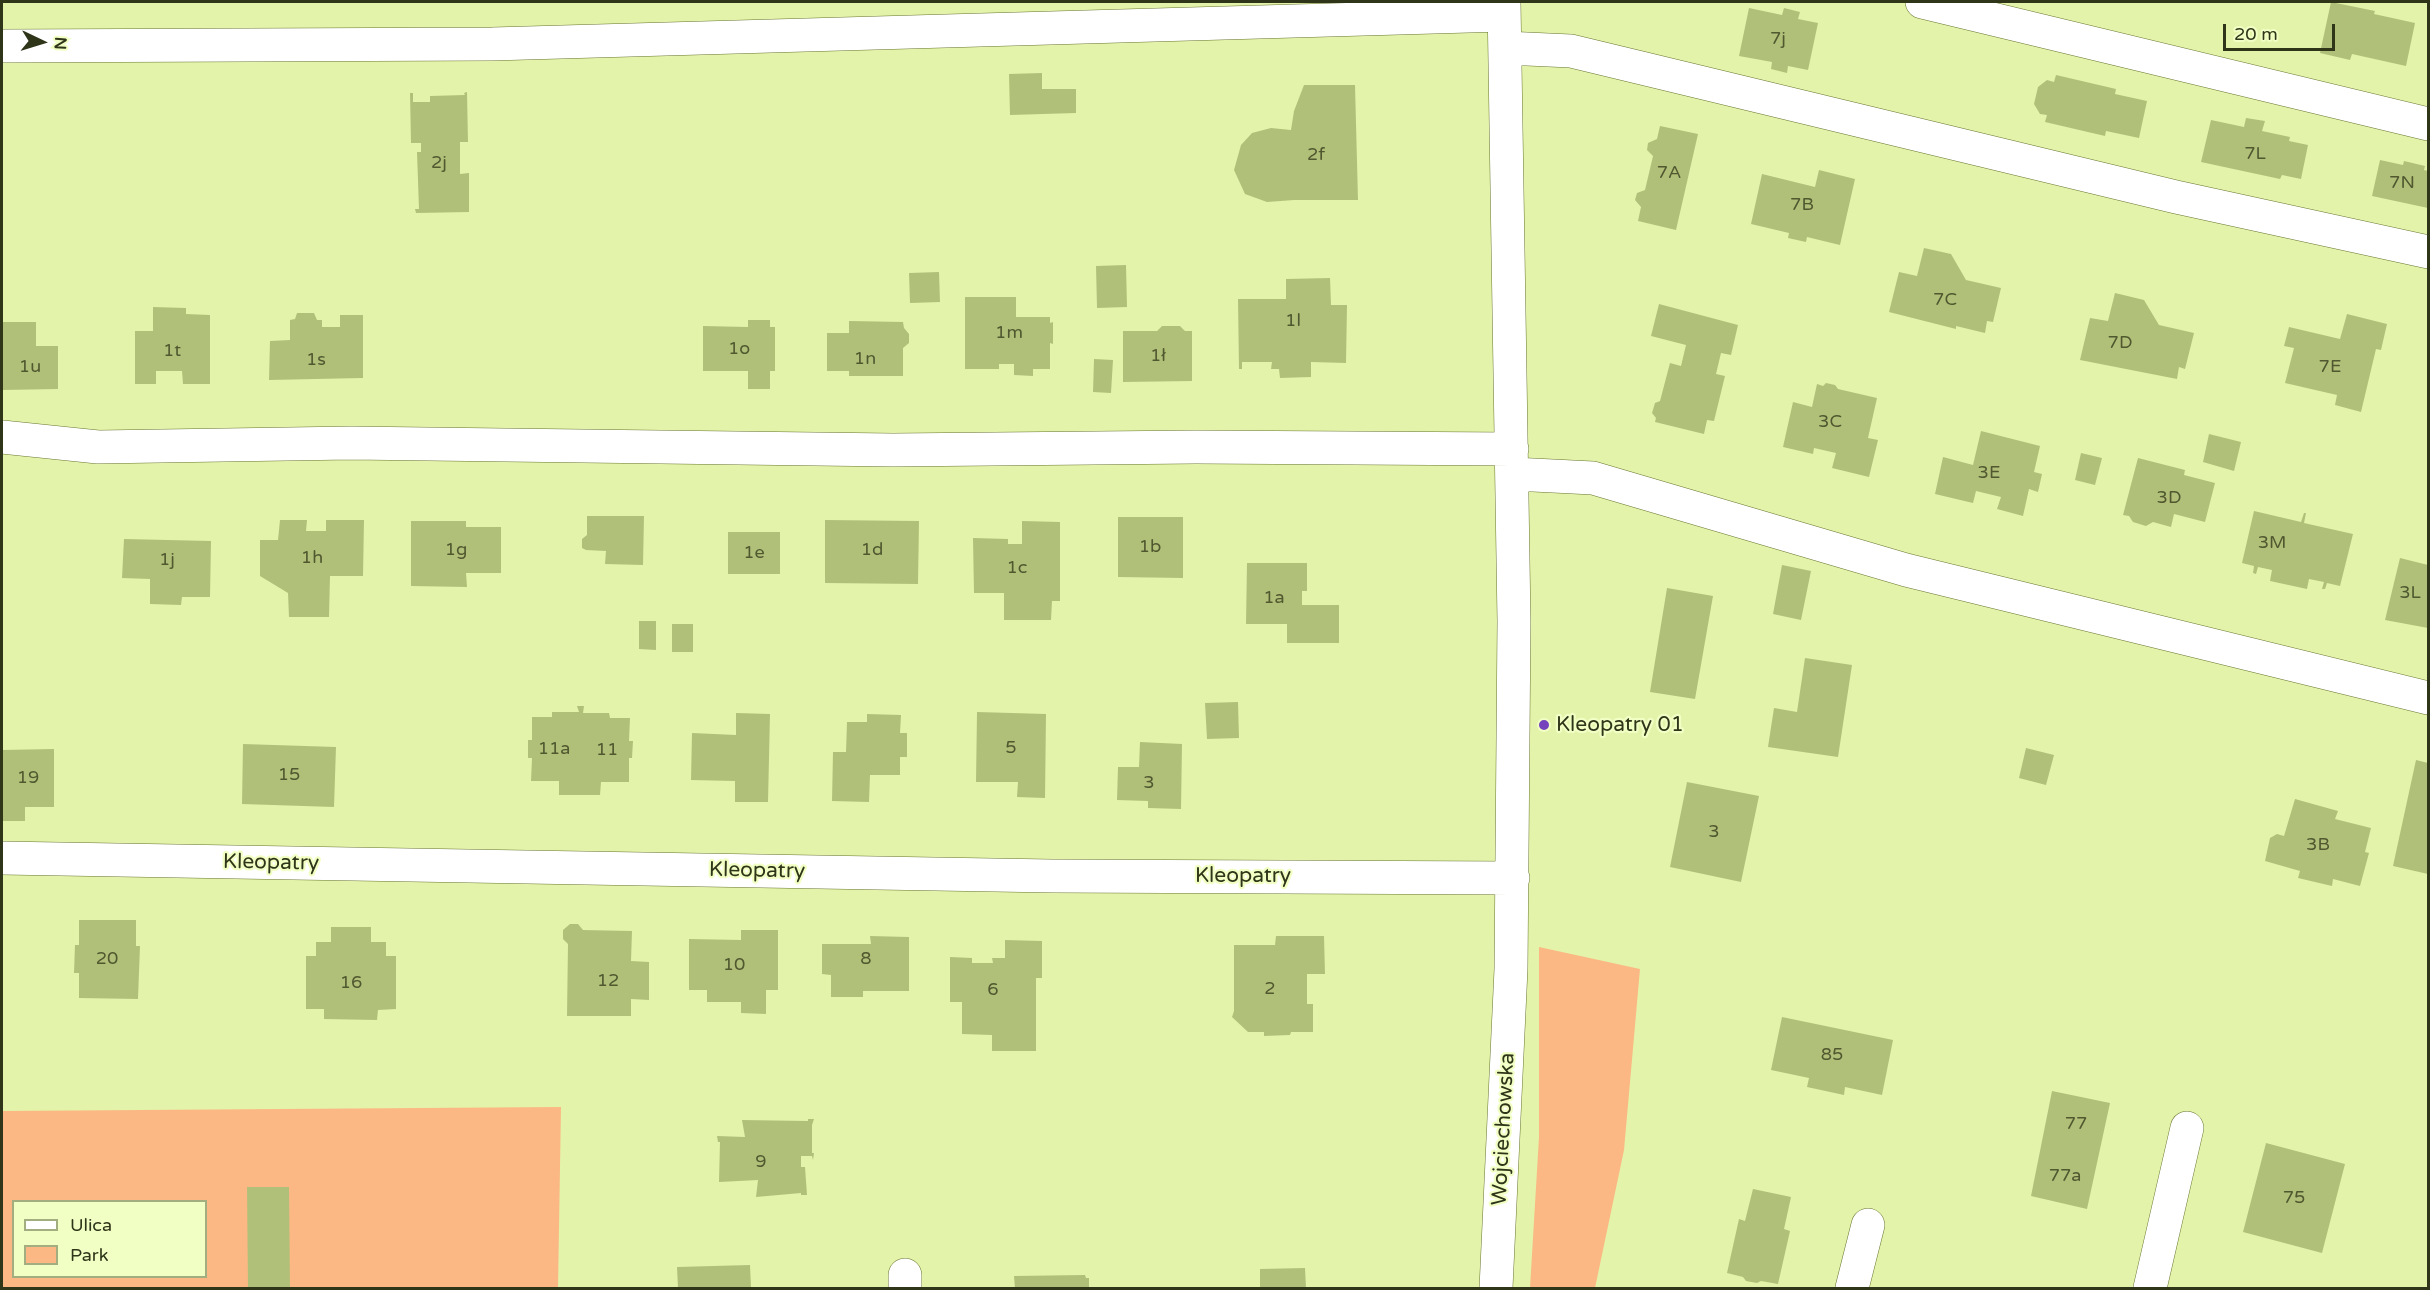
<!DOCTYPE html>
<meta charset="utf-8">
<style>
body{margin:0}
#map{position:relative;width:2430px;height:1290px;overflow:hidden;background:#e3f3aa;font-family:"Varela Round",sans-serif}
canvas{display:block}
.frame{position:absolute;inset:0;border:3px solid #2f3518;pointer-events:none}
.legend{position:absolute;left:12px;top:1200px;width:195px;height:78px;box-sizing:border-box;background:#f1ffc5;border:2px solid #a3ae80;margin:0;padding:8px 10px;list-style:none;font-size:18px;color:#2f3518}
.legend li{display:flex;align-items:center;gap:12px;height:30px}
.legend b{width:30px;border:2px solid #a3ae80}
.north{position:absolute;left:12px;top:12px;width:60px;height:60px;-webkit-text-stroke:4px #f1ffc5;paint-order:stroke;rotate:94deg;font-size:16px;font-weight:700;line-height:24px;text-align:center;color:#2f3518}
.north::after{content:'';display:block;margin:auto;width:21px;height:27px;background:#2f3518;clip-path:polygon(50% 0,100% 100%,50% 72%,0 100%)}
.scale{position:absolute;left:2223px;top:24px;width:112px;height:27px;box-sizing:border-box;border:3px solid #2f3518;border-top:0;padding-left:8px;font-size:18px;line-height:21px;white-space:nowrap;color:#2f3518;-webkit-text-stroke:4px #f1ffc5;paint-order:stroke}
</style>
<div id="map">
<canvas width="2430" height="1290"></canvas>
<div class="frame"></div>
<ul class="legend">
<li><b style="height:8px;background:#fff"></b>Ulica</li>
<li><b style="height:16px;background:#fbb884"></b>Park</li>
</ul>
<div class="north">N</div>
<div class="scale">20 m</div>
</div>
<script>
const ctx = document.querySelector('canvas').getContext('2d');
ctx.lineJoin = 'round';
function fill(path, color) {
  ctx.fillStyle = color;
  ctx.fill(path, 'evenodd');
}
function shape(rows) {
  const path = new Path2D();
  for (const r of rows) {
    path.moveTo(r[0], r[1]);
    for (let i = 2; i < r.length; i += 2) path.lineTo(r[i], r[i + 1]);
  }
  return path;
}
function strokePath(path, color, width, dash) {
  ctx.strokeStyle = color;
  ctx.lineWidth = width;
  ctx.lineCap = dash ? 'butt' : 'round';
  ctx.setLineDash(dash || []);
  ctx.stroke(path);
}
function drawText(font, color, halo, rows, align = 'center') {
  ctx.font = font + ' "Varela Round",sans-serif';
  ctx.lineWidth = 4.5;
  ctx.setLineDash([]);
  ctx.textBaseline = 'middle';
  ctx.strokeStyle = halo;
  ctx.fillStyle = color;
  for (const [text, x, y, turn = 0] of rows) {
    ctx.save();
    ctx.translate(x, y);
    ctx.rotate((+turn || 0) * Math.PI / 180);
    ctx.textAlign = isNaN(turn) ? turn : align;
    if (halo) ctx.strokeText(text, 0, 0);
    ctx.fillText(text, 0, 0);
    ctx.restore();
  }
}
const green = shape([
 [1539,947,1640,969,1624,1150,1595,1288,1530,1288,1539,1137],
 [561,1107,558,1288,2,1288,2,1111],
 [14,1202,206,1202,206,1276,14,1276]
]);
const building = shape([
 [2331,2,2375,11,2374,14,2415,23,2406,66,2352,54,2350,60,2320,53],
 [1749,8,1782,15,1784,8,1800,12,1798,19,1818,23,1808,70,1788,66,1787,73,1771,69,1772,62,1739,56],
 [1042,73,1042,89,1076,89,1076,113,1010,115,1009,74],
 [2056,75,2116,89,2115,94,2147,101,2139,138,2106,131,2105,136,2045,122,2047,115,2040,114,2034,104,2038,87,2047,80,2054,82],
 [1304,85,1355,85,1358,200,1294,200,1267,202,1245,194,1234,170,1241,145,1252,133,1271,128,1291,130,1294,111],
 [467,92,468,142,460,142,460,174,469,173,469,212,416,213,415,209,419,209,417,152,421,152,421,143,411,143,410,93,413,93,413,102,430,102,430,96,465,95,464,93],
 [2246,118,2265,121,2262,131,2290,137,2289,141,2308,145,2301,179,2282,175,2280,179,2201,162,2211,120,2244,127],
 [1660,126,1698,134,1676,230,1638,221,1641,207,1635,200,1637,193,1645,190,1653,156,1647,150,1648,143,1657,139],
 [2380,160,2403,165,2404,161,2425,166,2424,170,2428,171,2428,208,2372,196],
 [1819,170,1855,179,1840,245,1807,237,1806,242,1788,238,1789,233,1751,224,1762,174,1815,187],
 [1924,248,1951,254,1966,280,2001,288,1993,322,1987,321,1985,333,1956,326,1956,329,1889,312,1899,272,1917,276],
 [1126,265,1127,307,1097,308,1096,266],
 [939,272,940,302,910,303,909,273],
 [1330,278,1331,305,1347,305,1346,363,1311,362,1311,377,1280,378,1279,369,1271,369,1272,362,1242,362,1242,369,1239,369,1238,299,1286,299,1286,279],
 [2115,293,2144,300,2159,325,2194,333,2185,369,2179,367,2177,379,2080,360,2090,318,2108,321],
 [965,297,1016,297,1016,317,1050,317,1050,323,1053,322,1053,344,1050,343,1050,369,1033,369,1033,376,1014,375,1014,364,999,364,999,369,965,369],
 [1659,304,1738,325,1731,355,1721,353,1716,374,1725,376,1714,421,1707,420,1704,434,1655,422,1656,418,1652,413,1655,403,1660,401,1670,363,1681,366,1686,345,1651,336],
 [153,307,186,308,186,314,210,315,210,384,183,384,182,371,156,371,156,384,135,384,135,331,153,331],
 [297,313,314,313,317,320,322,320,322,327,340,327,340,315,363,315,363,378,269,380,270,341,290,340,290,320,295,319],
 [2347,314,2387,324,2381,350,2376,349,2361,412,2335,405,2337,395,2285,383,2294,348,2284,346,2289,327,2340,339],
 [748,320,770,320,770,327,775,327,775,371,770,371,770,389,748,389,748,371,703,371,703,326,748,327],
 [849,321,903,322,904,328,909,334,909,343,903,348,903,376,849,376,849,371,827,371,827,333,849,333],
 [2,322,36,322,36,346,58,346,58,389,2,390],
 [1162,326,1180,326,1185,331,1192,331,1192,381,1123,382,1123,331,1157,331],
 [1094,359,1113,360,1111,393,1093,392],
 [1826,383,1835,385,1838,389,1877,398,1868,438,1878,440,1869,477,1832,468,1836,453,1814,448,1813,454,1783,447,1793,402,1812,407,1817,384,1823,386],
 [1981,431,2040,446,2034,472,2042,474,2038,492,2029,489,2023,516,1997,509,2001,497,1976,491,1973,503,1935,494,1943,457,1973,465],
 [2209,434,2241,442,2234,471,2203,462],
 [2081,453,2102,458,2095,485,2075,480],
 [2138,458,2185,470,2184,475,2215,483,2205,522,2174,514,2171,527,2153,522,2146,526,2133,522,2129,516,2123,515],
 [2254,511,2301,522,2304,513,2306,513,2304,523,2353,534,2340,586,2327,583,2325,589,2322,589,2324,582,2309,579,2307,589,2270,581,2272,570,2258,567,2256,574,2253,573,2254,566,2242,563],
 [587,516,644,516,643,565,605,564,606,551,586,550,582,548,582,539,587,535],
 [1118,517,1183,517,1183,578,1118,577],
 [280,520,307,520,306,531,326,531,326,520,364,520,363,576,330,576,329,617,289,617,288,593,260,576,260,540,278,540],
 [825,520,919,521,918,584,825,583],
 [411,521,466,521,466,527,501,527,501,573,466,573,467,587,411,586],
 [1022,521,1060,522,1060,601,1052,601,1051,620,1004,620,1004,593,974,593,973,538,1008,539,1008,544,1022,544],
 [728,532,780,532,780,574,728,574],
 [124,539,211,541,210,597,182,597,181,605,150,604,150,579,122,578],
 [2400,558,2428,565,2428,628,2385,620],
 [1247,563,1307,563,1307,591,1302,591,1302,605,1339,605,1339,643,1287,643,1287,624,1246,624],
 [1782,565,1811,571,1801,620,1773,614],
 [1667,588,1713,596,1695,699,1650,692],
 [639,621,656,621,656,650,639,649],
 [672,624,693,624,693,652,672,652],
 [1805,658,1852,665,1838,757,1768,747,1774,708,1797,712],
 [1238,702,1239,738,1207,739,1205,703],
 [577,706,584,706,583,713,609,713,610,718,630,718,629,741,633,741,632,758,629,758,629,782,601,782,600,795,559,795,559,781,531,781,532,758,528,758,528,740,532,740,532,717,552,717,552,712,579,712],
 [977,712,1046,714,1045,798,1017,797,1018,782,976,782],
 [736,713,770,714,768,802,735,802,735,781,691,780,692,733,736,735],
 [867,714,901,715,900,733,907,733,907,757,900,757,900,775,870,775,869,802,832,801,833,752,846,752,847,722,867,722],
 [1140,742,1182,744,1181,809,1148,808,1148,801,1117,800,1118,767,1139,767],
 [243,744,336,747,334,807,242,804],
 [2026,748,2054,755,2046,785,2019,778],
 [54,749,54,807,25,807,25,821,2,821,2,750],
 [2416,760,2428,763,2428,874,2393,866],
 [1687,782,1759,796,1741,882,1670,867],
 [2295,799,2338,811,2335,819,2371,828,2365,852,2369,853,2360,886,2333,879,2332,886,2298,878,2300,871,2265,861,2270,838,2277,834,2284,836],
 [79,920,136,920,136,946,140,946,138,999,79,998,79,973,74,973,75,945,79,945],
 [570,924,578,924,583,930,632,931,631,961,649,962,649,1000,631,999,631,1016,567,1016,568,944,563,939,563,930],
 [331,927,371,927,371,942,386,942,386,956,396,956,396,1009,378,1010,377,1020,324,1019,324,1009,306,1009,306,956,316,956,316,942,331,942],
 [741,930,778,930,778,990,766,990,766,1014,741,1013,741,1002,707,1002,707,990,689,990,689,939,741,940],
 [870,936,909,937,909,991,863,991,863,997,831,997,831,975,822,974,822,944,871,944],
 [1276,936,1324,936,1325,974,1307,974,1307,1004,1313,1004,1313,1032,1291,1032,1290,1035,1264,1036,1264,1032,1248,1032,1232,1017,1234,1011,1234,945,1275,945],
 [1005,940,1042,941,1042,978,1036,978,1036,1051,992,1051,992,1035,962,1034,962,1002,950,1002,950,957,972,958,972,963,993,963,992,958,1005,958],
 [1782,1017,1893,1040,1882,1095,1845,1087,1844,1095,1807,1087,1809,1078,1771,1070],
 [2052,1091,2110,1103,2087,1209,2031,1196],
 [808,1119,814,1119,812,1125,812,1153,814,1153,813,1160,812,1156,801,1156,801,1167,805,1167,807,1195,801,1195,801,1193,756,1197,758,1180,719,1182,720,1142,718,1142,717,1136,745,1137,742,1120,808,1121],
 [2266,1143,2345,1164,2322,1253,2243,1232],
 [247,1187,289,1187,290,1288,248,1288],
 [1753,1189,1791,1197,1784,1229,1790,1231,1778,1284,1761,1281,1757,1283,1746,1281,1743,1277,1727,1273,1739,1219,1745,1221],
 [750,1265,751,1288,678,1288,677,1267],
 [1305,1268,1306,1288,1260,1288,1260,1269],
 [1085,1275,1086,1278,1089,1278,1089,1288,1015,1288,1014,1276]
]);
const minor = shape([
 [1922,2,2428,124],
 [2,46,492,44,1504,15],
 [1505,48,1571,51,2176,197,2428,252],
 [2,437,98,447,351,443,893,450,1196,447,1512,449],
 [1513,474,1593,478,1906,570,2428,698],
 [2,858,1052,876,1513,878],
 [905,1275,905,1288],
 [1496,1288,1511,969,1514,621,1504,2],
 [1852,1288,1868,1225],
 [2150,1288,2187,1128]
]);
const markers = [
 [1544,725,6,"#7544bc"]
];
const numberNames = [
 ["7j",1778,39],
 ["7L",2255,154],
 ["2f",1316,155],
 ["2j",439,163],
 ["7A",1669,173],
 ["7N",2402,183],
 ["7B",1802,205],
 ["7C",1945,300],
 ["1l",1293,321],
 ["1m",1009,333],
 ["7D",2120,343],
 ["1o",739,349],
 ["1t",172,351],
 ["1ł",1158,356],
 ["1n",865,359],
 ["1s",316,360],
 ["1u",30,367],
 ["7E",2330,367],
 ["3C",1830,422],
 ["3E",1989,473],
 ["3D",2169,498],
 ["3M",2272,543],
 ["1b",1150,547],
 ["1g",456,550],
 ["1d",872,550],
 ["1e",754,553],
 ["1h",312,558],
 ["1j",167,560],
 ["1c",1017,568],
 ["3L",2410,593],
 ["1a",1274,598],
 ["5",1011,748],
 ["11a",554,749],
 ["11",607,750],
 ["15",289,775],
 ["19",28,778],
 ["3",1149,783],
 ["3",1714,832],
 ["3B",2318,845],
 ["20",107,959],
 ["8",866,959],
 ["10",734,965],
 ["12",608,981],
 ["16",351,983],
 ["2",1270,989],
 ["6",993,990],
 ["85",1832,1055],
 ["77",2076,1124],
 ["9",761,1162],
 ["77a",2065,1176],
 ["75",2294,1198]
];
const poiNames = [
 ["Kleopatry 01",1556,725]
];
const streetNames = [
 ["Kleopatry",271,863,1],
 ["Kleopatry",757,871,1],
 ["Kleopatry",1243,876],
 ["Wojciechowska",1504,1129,-87]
];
fill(green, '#fbb884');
fill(building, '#b1c079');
strokePath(minor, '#697631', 34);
strokePath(minor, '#fff', 33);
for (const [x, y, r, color] of markers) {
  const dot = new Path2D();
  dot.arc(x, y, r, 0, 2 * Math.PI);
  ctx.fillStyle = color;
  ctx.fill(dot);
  strokePath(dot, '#f1ffc5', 2);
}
drawText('18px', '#505830', null, numberNames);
drawText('21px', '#2f3518', '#f1ffc5', poiNames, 'left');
drawText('21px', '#2f3518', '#f1ffc5', streetNames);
</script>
